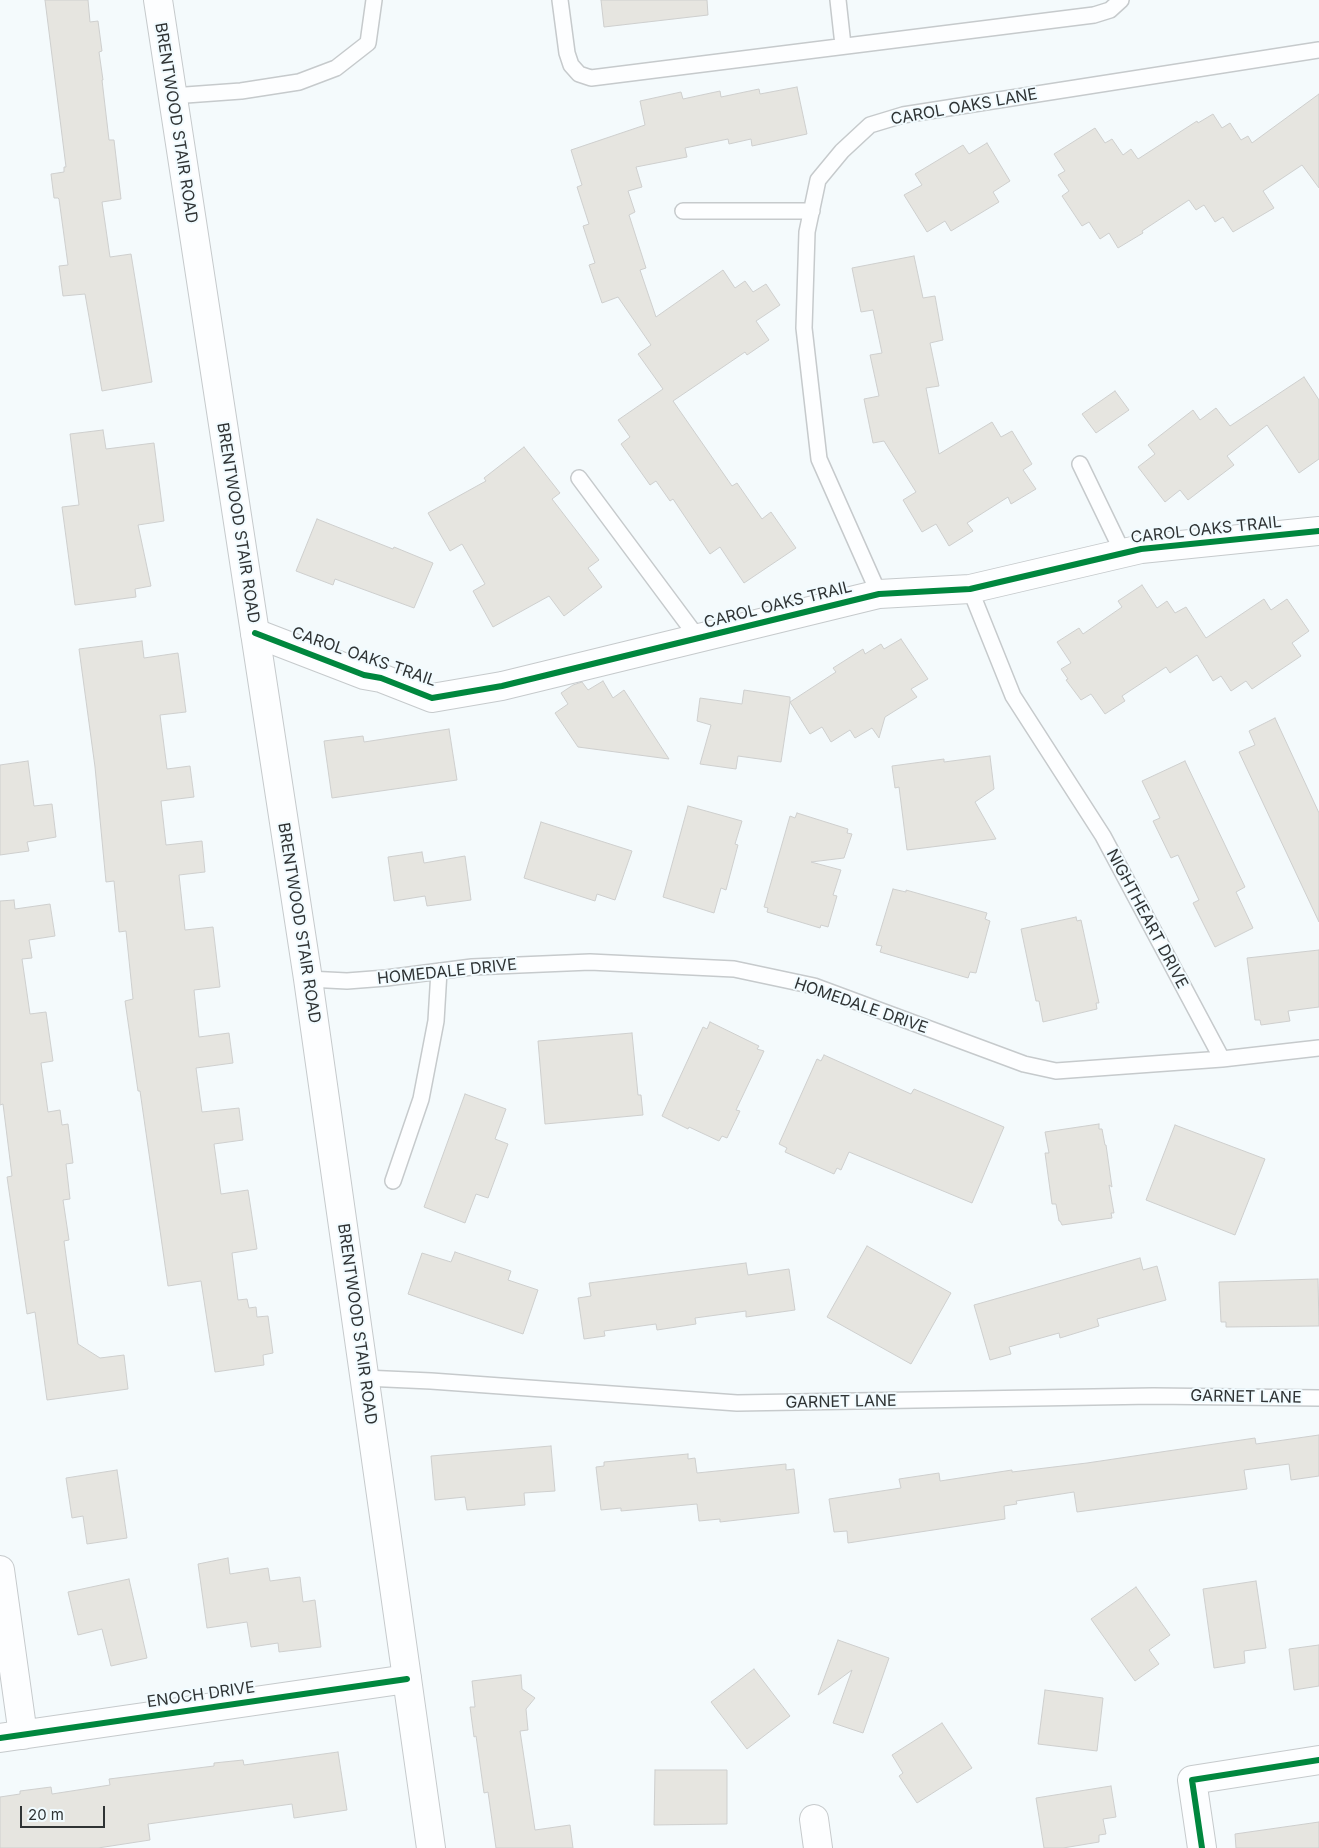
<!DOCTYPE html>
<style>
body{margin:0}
#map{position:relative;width:1319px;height:1848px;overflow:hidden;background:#f4fafc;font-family:Inter,sans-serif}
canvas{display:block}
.scale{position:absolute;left:20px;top:1806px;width:85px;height:22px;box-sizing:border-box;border:2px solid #2f3334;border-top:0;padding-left:6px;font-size:15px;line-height:18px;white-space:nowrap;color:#2f3334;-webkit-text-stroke:4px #f1fbff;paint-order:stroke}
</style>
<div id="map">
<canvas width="1319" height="1848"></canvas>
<div class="scale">20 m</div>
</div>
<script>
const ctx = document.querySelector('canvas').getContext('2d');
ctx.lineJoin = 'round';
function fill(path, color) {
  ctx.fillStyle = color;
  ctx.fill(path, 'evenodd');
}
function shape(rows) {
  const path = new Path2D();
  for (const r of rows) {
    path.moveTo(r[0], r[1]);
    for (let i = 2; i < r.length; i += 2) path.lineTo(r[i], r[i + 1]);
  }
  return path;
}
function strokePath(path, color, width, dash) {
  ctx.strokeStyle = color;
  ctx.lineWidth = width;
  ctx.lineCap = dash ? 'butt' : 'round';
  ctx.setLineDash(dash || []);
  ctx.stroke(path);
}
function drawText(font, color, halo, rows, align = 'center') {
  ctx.font = font + ' Inter,sans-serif';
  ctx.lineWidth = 4;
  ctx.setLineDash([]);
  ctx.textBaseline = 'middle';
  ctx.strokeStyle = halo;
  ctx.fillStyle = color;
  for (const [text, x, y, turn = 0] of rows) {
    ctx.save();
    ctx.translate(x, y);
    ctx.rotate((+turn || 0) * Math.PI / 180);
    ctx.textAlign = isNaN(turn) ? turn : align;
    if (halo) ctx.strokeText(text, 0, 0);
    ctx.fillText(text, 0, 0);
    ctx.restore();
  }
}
const building = shape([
 [45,0,88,0,90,22,98,21,102,51,99,52,103,80,102,80,109,140,114,140,121,199,102,202,110,257,131,254,152,382,102,391,85,294,63,296,59,266,68,265,59,199,58,198,54,198,51,174,64,172,64,167,66,167,45,0],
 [601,0,707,0,708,15,604,27,601,0],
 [797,87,807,134,752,146,751,139,729,144,728,139,685,148,687,157,636,167,642,187,628,191,635,212,629,215,646,268,640,270,656,317,723,270,735,288,745,281,753,292,766,284,780,305,756,321,769,340,747,355,745,352,673,401,732,486,737,483,762,519,771,512,796,548,744,583,720,547,710,554,673,499,670,501,656,481,650,485,621,444,630,437,618,420,663,389,638,354,651,345,618,297,602,303,589,265,595,263,583,226,589,224,577,187,582,185,571,150,645,125,640,101,681,92,683,99,720,91,721,97,759,89,760,94,797,87],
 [1319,94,1319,188,1302,165,1263,191,1274,208,1233,232,1223,217,1215,222,1204,205,1196,210,1189,200,1142,231,1143,233,1118,248,1109,233,1100,239,1089,222,1082,226,1062,196,1069,191,1058,175,1065,171,1054,154,1095,128,1105,143,1112,139,1123,155,1131,149,1138,159,1197,121,1198,123,1213,114,1222,128,1230,123,1241,140,1248,136,1252,143,1319,94],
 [987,143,1010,181,993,192,999,202,951,231,945,221,927,232,904,195,922,185,915,174,963,145,969,154,987,143],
 [914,256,923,298,935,296,943,340,930,343,939,386,926,388,939,454,992,422,1001,437,1012,431,1032,464,1023,470,1036,489,1011,504,1008,497,967,523,973,531,949,546,936,524,922,532,903,500,916,492,884,441,873,443,864,399,879,396,870,355,882,353,873,310,861,312,852,268,914,256],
 [1304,377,1319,400,1319,459,1299,473,1267,425,1227,456,1234,465,1188,500,1180,490,1165,502,1138,467,1155,454,1148,445,1193,410,1200,420,1216,408,1230,426,1304,377],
 [1115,391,1129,410,1096,433,1082,414,1115,391],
 [103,430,106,449,154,443,164,521,138,525,151,586,135,589,136,597,75,605,62,507,79,505,70,434,103,430],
 [524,447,560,493,552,499,599,560,588,568,602,587,564,616,549,596,493,627,473,591,485,584,462,544,450,551,428,513,486,481,484,478,524,447],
 [317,519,393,549,394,547,433,563,414,608,335,579,333,585,296,571,317,519],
 [1142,585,1157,608,1167,601,1175,613,1186,607,1206,638,1264,599,1271,610,1287,599,1309,631,1292,643,1301,656,1252,689,1246,681,1231,691,1221,676,1213,681,1197,655,1170,673,1166,667,1122,696,1125,701,1105,714,1091,694,1081,700,1066,680,1068,679,1061,669,1071,663,1057,642,1079,628,1083,634,1122,607,1118,601,1142,585],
 [901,639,928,679,911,689,917,697,885,717,879,738,872,728,855,738,850,730,831,742,822,727,810,734,790,702,781,762,738,756,736,769,700,764,711,725,697,721,700,698,742,704,744,690,790,697,790,702,836,672,833,668,863,649,865,654,881,644,884,649,901,639],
 [142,641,144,658,178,653,186,712,160,715,167,769,190,766,194,797,161,801,166,845,202,841,205,872,179,875,185,930,213,927,220,987,194,990,199,1037,229,1033,233,1063,196,1068,202,1112,239,1108,243,1140,214,1144,221,1194,248,1190,257,1249,232,1253,238,1300,247,1299,249,1308,256,1307,257,1317,268,1316,273,1353,263,1355,264,1365,215,1372,201,1281,168,1286,140,1091,138,1091,125,1001,133,999,126,931,119,932,114,881,106,882,95,767,79,649,142,641],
 [603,681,613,698,624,690,669,759,578,747,555,713,568,704,561,693,573,685,582,682,588,690,603,681],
 [1275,718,1319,813,1319,922,1239,752,1255,745,1249,731,1275,718],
 [449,729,457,780,332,798,324,741,363,736,364,742,449,729],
 [990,756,994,789,975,802,996,839,907,850,899,787,895,788,892,766,944,759,944,762,990,756],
 [28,761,34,806,52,804,56,837,27,842,29,851,0,855,0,765,28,761],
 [1185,761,1245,887,1236,892,1253,928,1215,947,1193,903,1199,900,1178,855,1171,858,1153,821,1160,818,1142,781,1185,761],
 [688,806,742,821,735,844,738,845,726,890,721,888,714,913,663,897,688,806],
 [797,813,848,829,847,833,852,834,844,858,811,862,841,870,833,895,837,896,828,927,821,925,820,928,767,912,768,908,764,907,790,816,795,818,797,813],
 [541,822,632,851,615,900,597,894,595,901,524,878,541,822],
 [422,852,424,863,465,856,471,900,427,906,425,896,394,901,388,857,422,852],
 [893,889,906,892,906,890,987,913,985,919,990,921,976,973,970,972,968,978,880,952,882,946,876,945,893,889],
 [14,900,15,909,50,904,55,936,29,940,32,958,22,959,30,1014,46,1012,53,1061,41,1063,48,1112,60,1110,62,1125,68,1124,73,1163,66,1164,70,1199,63,1200,69,1240,64,1241,78,1344,100,1358,124,1355,128,1389,47,1400,35,1312,27,1314,7,1177,12,1176,3,1104,0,1105,0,901,14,900],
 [1076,917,1077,921,1081,920,1099,1003,1096,1003,1097,1009,1043,1022,1039,1001,1036,1001,1021,929,1076,917],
 [1319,950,1319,1007,1288,1011,1290,1021,1261,1025,1260,1020,1255,1020,1247,958,1319,950],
 [710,1022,759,1046,757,1049,764,1051,736,1110,740,1111,727,1138,722,1136,719,1141,689,1127,688,1129,662,1116,703,1027,707,1029,710,1022],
 [632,1033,638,1095,641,1095,643,1115,545,1124,538,1041,632,1033],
 [824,1055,911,1094,914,1089,1004,1127,972,1203,849,1152,841,1170,837,1168,834,1174,785,1152,787,1148,779,1144,817,1059,821,1061,824,1055],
 [465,1094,506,1109,495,1139,508,1144,488,1198,476,1194,465,1223,424,1207,465,1094],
 [1099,1124,1099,1129,1102,1129,1105,1145,1106,1145,1112,1187,1109,1185,1114,1213,1111,1213,1112,1218,1062,1225,1060,1221,1059,1221,1056,1204,1052,1204,1045,1153,1049,1153,1045,1132,1099,1124],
 [1175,1125,1265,1159,1235,1235,1146,1200,1175,1125],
 [867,1246,951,1293,911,1364,827,1317,867,1246],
 [455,1252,511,1271,508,1280,538,1290,523,1334,408,1294,422,1253,451,1262,455,1252],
 [1140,1258,1143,1270,1157,1266,1166,1300,1097,1319,1099,1326,1060,1338,1059,1333,1009,1347,1011,1354,990,1360,974,1305,1140,1258],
 [746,1263,748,1275,789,1269,795,1310,746,1317,746,1311,695,1318,696,1324,657,1330,656,1324,604,1331,605,1336,584,1339,578,1298,591,1296,589,1283,746,1263],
 [1318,1279,1319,1326,1226,1327,1226,1322,1221,1322,1219,1282,1318,1279],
 [1319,1435,1319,1476,1291,1480,1289,1464,1244,1470,1247,1489,1077,1512,1074,1492,1016,1501,1017,1504,1004,1506,1005,1519,848,1543,847,1531,834,1532,829,1499,901,1488,899,1479,939,1473,940,1481,1012,1470,1012,1472,1087,1463,1255,1438,1256,1444,1319,1435],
 [551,1446,555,1491,524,1493,525,1505,467,1510,465,1497,435,1500,431,1456,551,1446],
 [688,1454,688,1459,695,1458,697,1473,786,1464,786,1470,794,1469,799,1513,720,1522,720,1519,699,1521,697,1504,621,1511,621,1508,601,1510,596,1467,604,1466,604,1462,688,1454],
 [117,1470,127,1538,87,1544,83,1516,72,1518,66,1478,117,1470],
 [228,1558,230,1574,268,1568,270,1581,300,1577,303,1602,315,1600,321,1647,279,1652,278,1643,251,1647,247,1622,207,1628,198,1564,228,1558],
 [129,1579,147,1658,111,1666,102,1629,78,1635,68,1592,129,1579],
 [1256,1581,1266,1648,1244,1651,1245,1663,1214,1668,1203,1589,1256,1581],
 [1136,1587,1170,1635,1149,1650,1159,1664,1135,1681,1091,1619,1136,1587],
 [838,1640,889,1658,863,1733,833,1723,852,1670,818,1695,838,1640],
 [1319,1645,1319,1686,1294,1690,1289,1649,1319,1645],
 [754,1669,790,1716,747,1749,711,1702,754,1669],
 [521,1675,522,1689,535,1698,526,1709,528,1730,520,1731,535,1830,570,1825,573,1848,496,1848,488,1792,484,1793,476,1736,474,1737,470,1707,475,1707,472,1681,521,1675],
 [1045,1690,1103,1698,1097,1751,1038,1744,1045,1690],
 [942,1723,972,1768,917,1803,899,1776,903,1773,892,1755,942,1723],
 [338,1752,347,1810,294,1818,292,1804,148,1824,150,1840,98,1848,0,1848,0,1797,20,1794,20,1791,51,1787,52,1794,110,1785,109,1779,214,1766,214,1763,243,1760,244,1765,338,1752],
 [655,1770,727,1770,727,1824,654,1825,655,1770],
 [1111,1786,1116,1817,1103,1819,1106,1834,1099,1835,1099,1842,1063,1848,1044,1848,1036,1798,1111,1786],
 [1319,1822,1319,1848,1236,1848,1235,1834,1319,1822]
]);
const service = shape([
 [560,0,567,53,571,65,579,74,591,78,1094,15,1110,10,1121,0],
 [838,0,843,45],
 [172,96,241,91,299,82,336,68,368,43,374,0],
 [683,211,812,211],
 [1080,464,1123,553],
 [579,478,698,638],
 [970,589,1013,696,1103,836,1222,1059],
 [879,594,819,459,804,328,807,232,818,180,842,151,870,125,903,115,1319,50],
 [308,979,347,981,386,978,472,967,590,962,734,969,814,986,1024,1064,1056,1071,1222,1059,1319,1048],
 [393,1181,421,1099,436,1021,439,971],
 [364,1378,431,1381,737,1403,1153,1396,1319,1398]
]);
const minor = shape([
 [255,633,364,675,381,678,432,698,502,686,879,594,970,589,1141,549,1319,531],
 [0,1570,23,1735],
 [0,1738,407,1679],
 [814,1819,818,1848],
 [1202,1848,1192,1780,1319,1760]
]);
const secondary = shape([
 [158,0,308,979,431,1848]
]);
const cycleway = shape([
 [255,633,364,675,381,678,432,698,502,686,879,594,970,589,1141,549,1319,531],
 [0,1738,407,1679],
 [1202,1848,1192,1780,1319,1760]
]);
const streetNames = [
 ["CAROL OAKS LANE",964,107,-10],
 ["BRENTWOOD STAIR ROAD",176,123,81],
 ["BRENTWOOD STAIR ROAD",238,523,81],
 ["CAROL OAKS TRAIL",1206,530,-6],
 ["CAROL OAKS TRAIL",778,605,-14],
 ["CAROL OAKS TRAIL",364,657,19],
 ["NIGHTHEART DRIVE",1147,919,62],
 ["BRENTWOOD STAIR ROAD",299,923,81],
 ["HOMEDALE DRIVE",447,972,-6],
 ["HOMEDALE DRIVE",861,1006,19],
 ["BRENTWOOD STAIR ROAD",357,1324,82],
 ["GARNET LANE",1246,1397,1],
 ["GARNET LANE",841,1402,-1],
 ["ENOCH DRIVE",201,1695,-8]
];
fill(building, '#e6e5e0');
strokePath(building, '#cecfce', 1);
strokePath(service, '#c6cacc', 18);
strokePath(minor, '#c6cacc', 30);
strokePath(secondary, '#c6cacc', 30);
strokePath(service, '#fdfeff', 15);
strokePath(minor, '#fdfeff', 28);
strokePath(secondary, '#fdfeff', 28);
strokePath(cycleway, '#00873e', 6);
drawText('16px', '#2f3334', '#f1fbff', streetNames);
</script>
